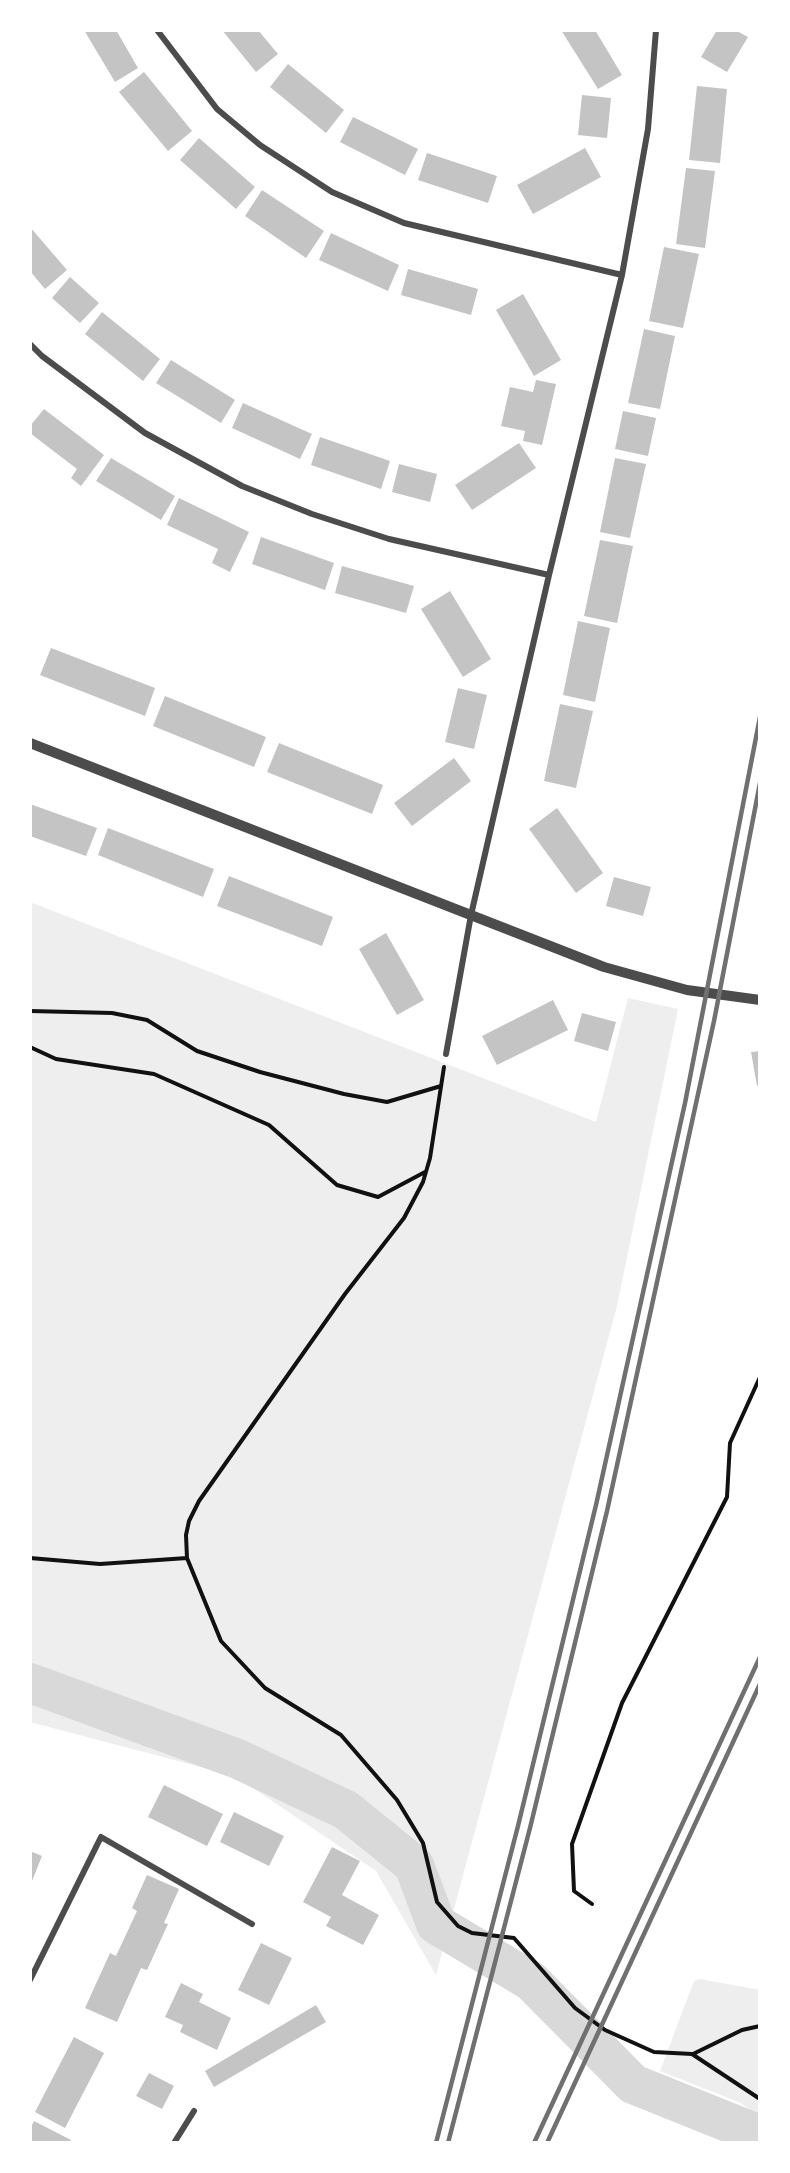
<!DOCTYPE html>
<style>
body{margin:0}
#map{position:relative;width:790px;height:2173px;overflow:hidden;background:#fff;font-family:Helvetica,sans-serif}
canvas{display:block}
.frame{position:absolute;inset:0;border:32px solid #fff;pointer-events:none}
</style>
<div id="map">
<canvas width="790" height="2173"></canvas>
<div class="frame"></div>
</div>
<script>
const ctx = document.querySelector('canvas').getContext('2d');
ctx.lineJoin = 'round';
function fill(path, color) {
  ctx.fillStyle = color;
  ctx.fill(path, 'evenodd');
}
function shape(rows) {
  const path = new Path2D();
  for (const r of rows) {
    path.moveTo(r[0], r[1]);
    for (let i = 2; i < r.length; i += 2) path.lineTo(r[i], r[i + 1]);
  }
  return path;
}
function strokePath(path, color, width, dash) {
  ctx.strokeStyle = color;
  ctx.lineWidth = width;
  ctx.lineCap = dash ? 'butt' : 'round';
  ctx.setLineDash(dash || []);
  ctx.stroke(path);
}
const green = shape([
 [30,902,596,1122,628,998,678,1009,617,1306,436,1975,376,1871,235,1776,30,1722],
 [700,1979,760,1990,760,2117,741,2103,660,2071,694,1981]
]);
const river = shape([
 [30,1683,238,1759,346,1810,414,1865,436,1924,531,1981,633,2084,760,2135]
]);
const building = shape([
 [84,30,116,30,138,68,115,82],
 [222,30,258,30,278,54,256,72],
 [561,30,595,30,622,75,598,89],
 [717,30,735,30,748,37,727,72,701,57],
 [288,64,344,110,326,133,270,87],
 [144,72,192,131,168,151,119,92],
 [697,86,727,89,720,163,689,160],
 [582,95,611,98,607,138,578,135],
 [353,117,418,149,405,175,340,142],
 [199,138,255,187,236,209,180,160],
 [585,148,601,177,533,214,517,185],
 [427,153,497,176,488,203,418,180],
 [686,168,715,171,705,248,676,244],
 [262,190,324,231,306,258,245,216],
 [30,227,67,270,45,289,30,271],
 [331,233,399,265,388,291,319,260],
 [664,247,699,254,683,328,649,321],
 [408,269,478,289,471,315,401,295],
 [70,277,99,303,80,323,52,298],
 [523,294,561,360,534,376,496,310],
 [102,312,160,359,143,381,85,334],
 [644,329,675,336,660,409,628,403],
 [171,360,235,400,221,423,156,383],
 [536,380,556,384,542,445,523,441,525,431,501,426,510,387,533,392],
 [243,403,312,434,300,459,232,428],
 [44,409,104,455,81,486,71,478,77,469,30,433,30,426],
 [623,411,656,418,648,456,615,449],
 [320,437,390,461,381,489,311,465],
 [519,443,536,468,472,510,455,485],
 [111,458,175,496,161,520,96,481],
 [615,458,646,464,630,538,600,532],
 [399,464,437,474,430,502,392,492],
 [179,498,249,532,230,572,212,563,218,549,167,525],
 [261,537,334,563,325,590,252,564],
 [600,540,633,546,617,623,584,616],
 [342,566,414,586,406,613,335,593],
 [450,591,491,659,463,677,421,609],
 [578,621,610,628,595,702,563,695],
 [51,648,155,688,145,716,40,675],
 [458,688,487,695,474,749,445,742],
 [165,696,266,737,254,767,153,726],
 [560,704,593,711,576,788,544,781],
 [279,743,383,785,372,814,267,772],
 [454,758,471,781,412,826,394,803],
 [30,804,97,828,86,856,30,836],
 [557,808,603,873,576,893,529,829],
 [108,828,214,869,203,897,98,855],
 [229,876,333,917,322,946,217,906],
 [614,877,651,887,643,916,606,906],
 [386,933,424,1000,397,1015,359,949],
 [553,1000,568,1030,497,1065,482,1036],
 [582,1013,616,1022,608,1051,574,1041],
 [760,1051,760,1085,757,1086,751,1052],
 [164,1785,223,1814,207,1846,148,1817],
 [234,1812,284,1836,269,1866,220,1842],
 [332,1847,360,1861,342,1895,379,1915,363,1945,326,1926,331,1917,303,1902],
 [30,1851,42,1856,30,1886],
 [147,1875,179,1889,164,1923,168,1924,147,1970,141,1968,117,2022,85,2008,110,1953,116,1956,137,1911,132,1908],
 [261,1943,292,1958,269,2005,238,1990],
 [181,1983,203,1994,199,2002,231,2018,217,2050,180,2032,183,2025,165,2017],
 [316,2005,326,2022,214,2087,205,2071],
 [74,2037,104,2053,65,2128,35,2112],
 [149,2073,174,2086,162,2109,136,2096],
 [34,2121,71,2140,69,2143,30,2143,30,2129]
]);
const path = shape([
 [30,1011,112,1013,147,1020,197,1051,260,1072,344,1094,387,1102,441,1086],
 [30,1047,56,1059,154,1074,269,1125,337,1185,378,1197,425,1172],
 [30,1558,100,1564,187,1558,221,1641,265,1688,341,1735,397,1800,423,1843,437,1902,458,1926,472,1933,514,1938,575,2008,605,2030,654,2052,692,2054,760,2099],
 [187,1558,186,1535,189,1521,199,1501,345,1294,404,1218,423,1182,430,1158,444,1067],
 [592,1904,574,1891,572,1844,622,1703,727,1497,730,1443,760,1377],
 [693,2054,742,2030,760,2026]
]);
const minor = shape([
 [157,30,217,109,260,145,332,192,404,223,622,275],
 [30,344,42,356,145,433,242,486,312,514,389,539,549,575],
 [446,1054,471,915,549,575,622,275,648,129,656,30],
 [30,1980,101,1837,252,1924],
 [174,2143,194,2111]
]);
const tertiary = shape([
 [30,743,604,967,687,990,760,1000]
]);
const rail = shape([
 [436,2143,518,1826,596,1505,685,1103,760,717],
 [448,2143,530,1828,607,1511,714,1021,760,783],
 [534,2143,760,1657],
 [547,2143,760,1684]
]);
fill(green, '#eee');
strokePath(river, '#d9d9d9', 40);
fill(building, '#c4c4c4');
strokePath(path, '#111', 4);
strokePath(minor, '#4c4c4c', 6);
strokePath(tertiary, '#4c4c4c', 10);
strokePath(rail, '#707070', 4.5);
</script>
